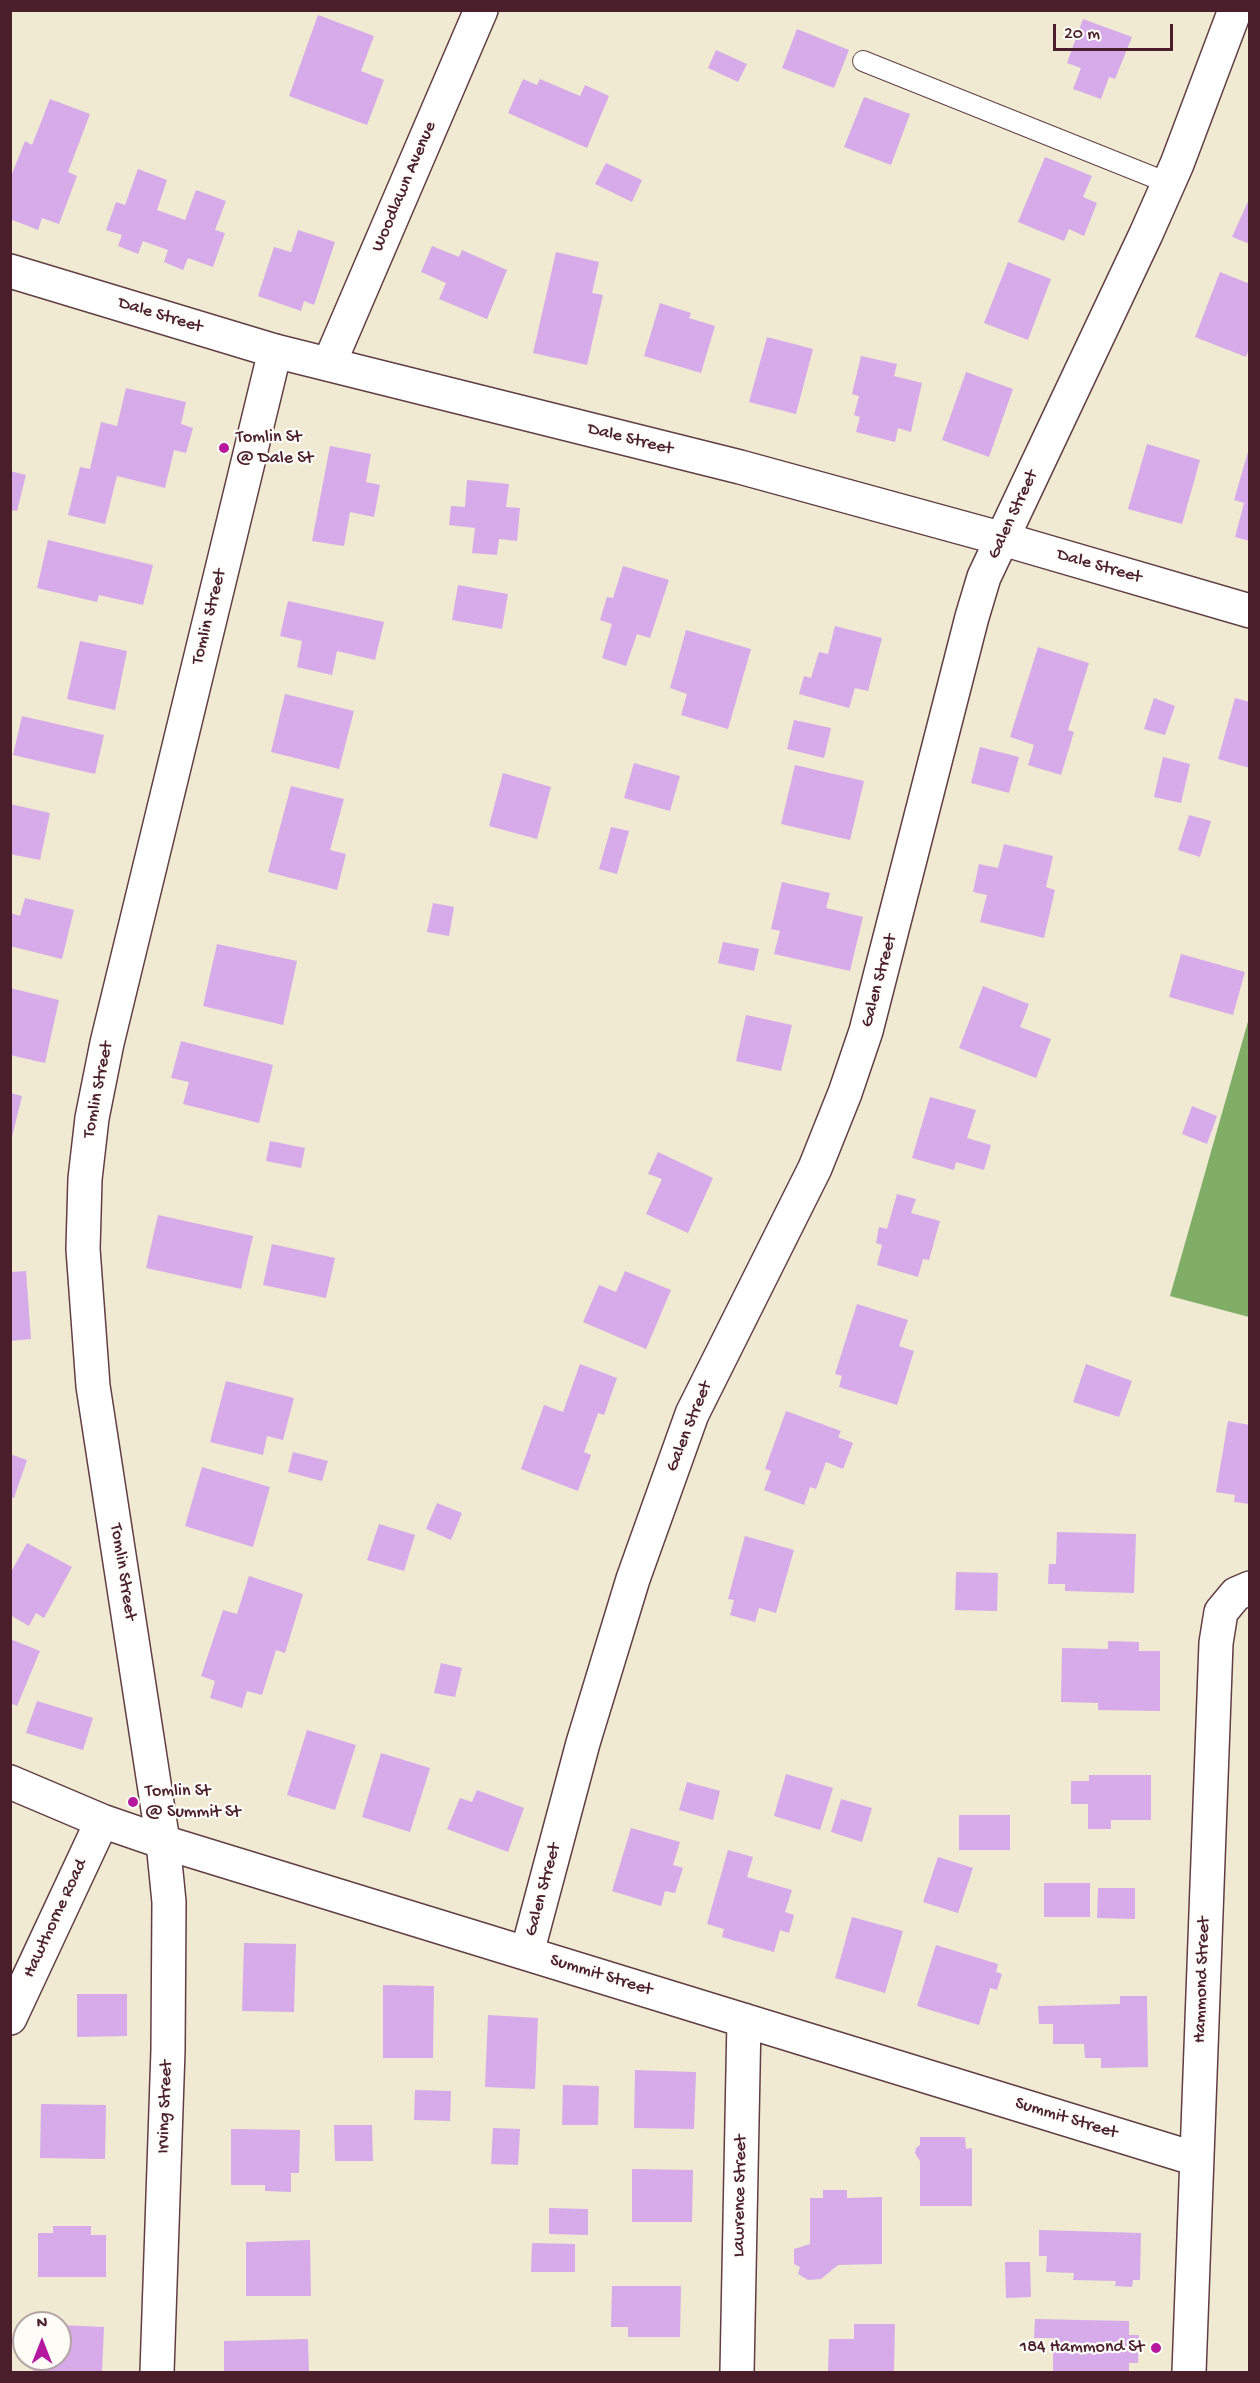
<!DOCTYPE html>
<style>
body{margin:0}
#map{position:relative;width:1260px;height:2383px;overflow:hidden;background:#efead1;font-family:"Gochi Hand",sans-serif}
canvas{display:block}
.frame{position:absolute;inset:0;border:12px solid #4a1f2b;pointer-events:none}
.north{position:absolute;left:12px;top:2311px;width:60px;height:60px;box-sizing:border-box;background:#fdfcf7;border:2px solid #b5a4a5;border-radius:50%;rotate:0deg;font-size:16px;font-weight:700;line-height:24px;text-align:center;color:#4a1f2b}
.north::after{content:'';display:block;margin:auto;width:21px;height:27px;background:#b5179e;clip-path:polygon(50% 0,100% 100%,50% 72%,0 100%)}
.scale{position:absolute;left:1053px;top:24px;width:120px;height:27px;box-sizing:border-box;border:3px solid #4a1f2b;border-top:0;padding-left:8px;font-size:18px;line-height:21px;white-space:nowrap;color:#4a1f2b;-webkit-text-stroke:4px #fdfcf7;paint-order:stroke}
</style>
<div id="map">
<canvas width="1260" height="2383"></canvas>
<div class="frame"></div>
<div class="north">N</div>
<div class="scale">20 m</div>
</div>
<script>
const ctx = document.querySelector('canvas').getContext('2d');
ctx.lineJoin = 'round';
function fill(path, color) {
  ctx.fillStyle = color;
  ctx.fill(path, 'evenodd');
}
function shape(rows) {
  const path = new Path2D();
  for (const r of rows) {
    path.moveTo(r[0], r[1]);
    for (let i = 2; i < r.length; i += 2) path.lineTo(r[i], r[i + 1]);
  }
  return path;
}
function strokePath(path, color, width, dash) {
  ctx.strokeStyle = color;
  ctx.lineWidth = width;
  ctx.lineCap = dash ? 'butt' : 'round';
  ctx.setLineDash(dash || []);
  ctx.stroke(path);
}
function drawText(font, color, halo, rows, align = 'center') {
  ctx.font = font + ' "Gochi Hand",sans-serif';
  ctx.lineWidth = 4.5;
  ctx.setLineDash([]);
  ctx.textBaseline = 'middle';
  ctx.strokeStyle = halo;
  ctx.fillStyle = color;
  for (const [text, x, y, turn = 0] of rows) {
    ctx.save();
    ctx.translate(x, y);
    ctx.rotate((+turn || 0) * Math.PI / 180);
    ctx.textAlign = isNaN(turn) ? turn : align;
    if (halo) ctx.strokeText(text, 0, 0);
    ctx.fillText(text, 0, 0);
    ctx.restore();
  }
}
const forest = shape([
 [1249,1018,1249,1317,1170,1296]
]);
const building = shape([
 [318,15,374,36,361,71,384,80,367,125,289,96],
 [1083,19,1132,37,1115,79,1109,77,1101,99,1073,89,1081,68,1067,63],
 [797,29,849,50,834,88,782,68],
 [716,50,747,64,738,82,708,68],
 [523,79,537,85,540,79,580,96,585,85,609,96,587,148,508,113],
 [864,97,910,114,891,165,844,147],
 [50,99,90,114,68,172,77,176,59,224,42,218,38,230,10,219,10,179,25,141,32,145],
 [1045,157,1092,176,1083,197,1097,203,1084,236,1069,229,1064,241,1018,222],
 [606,163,642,180,632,202,595,184],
 [138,169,167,180,157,210,185,220,196,190,226,201,215,230,225,233,213,267,188,258,183,270,164,262,168,250,143,241,138,254,118,246,122,235,106,230,116,202,125,205],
 [1250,197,1250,244,1232,237],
 [298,230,335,242,314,305,304,301,301,311,258,296,274,247,291,252],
 [432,246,459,257,462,250,507,270,487,319,439,299,446,283,421,272],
 [556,252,599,262,592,293,603,295,587,365,533,353],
 [1008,262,1051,279,1028,340,984,323],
 [1220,272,1250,284,1250,346,1246,357,1195,337],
 [660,303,691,313,689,318,715,326,701,373,644,356],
 [767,337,813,349,796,414,749,402],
 [861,356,897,364,894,376,922,383,911,432,898,428,895,442,856,432,860,417,854,415,859,396,852,394],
 [966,372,1013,389,989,457,942,440],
 [126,388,186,402,181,424,193,428,186,453,174,450,165,488,117,476,105,524,68,515,80,467,90,469,101,422,117,426],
 [1147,444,1200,460,1182,524,1128,509],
 [330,446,371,454,366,482,380,485,374,517,350,512,344,546,312,541],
 [1248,452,1250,453,1250,541,1235,537,1244,503,1234,500],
 [10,471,26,475,17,511,10,510],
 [467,480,509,484,506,507,520,508,517,541,499,539,497,555,472,553,475,528,449,525,451,506,465,507],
 [48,540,153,565,143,605,99,595,97,602,37,588],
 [623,566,669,580,650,638,637,634,626,666,602,658,612,624,600,620,607,597,613,598],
 [458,585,508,594,502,629,452,620],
 [288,601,384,622,375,660,337,651,332,675,297,667,302,641,280,636],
 [835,626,882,638,868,691,855,688,849,708,799,694,804,676,811,678,819,652,828,654],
 [686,630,751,649,728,729,681,715,687,694,670,688],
 [80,641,127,651,115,710,67,699],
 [1038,647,1089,663,1068,730,1074,732,1061,775,1028,765,1034,745,1010,737],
 [285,694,354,711,339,769,271,752],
 [1154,698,1175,706,1165,735,1144,729],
 [1235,698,1250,702,1250,768,1218,759],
 [22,716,104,735,95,774,13,755],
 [794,720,831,728,824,758,787,749],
 [980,747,1019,757,1009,793,971,783],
 [1163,757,1190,764,1181,803,1154,797],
 [634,763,680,776,670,811,624,798],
 [795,765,864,781,850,840,781,824],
 [503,773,551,787,537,839,489,826],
 [291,786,344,799,330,850,346,854,337,890,268,872],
 [10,804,50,813,40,860,10,854],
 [1189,815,1211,821,1200,857,1178,850],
 [611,827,629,831,617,874,599,869],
 [1004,844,1053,856,1046,887,1055,890,1044,938,980,922,987,895,973,892,979,864,998,868],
 [782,882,830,893,826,908,863,917,850,971,774,954,780,931,771,929],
 [25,898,74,910,62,959,10,946,10,913,20,916],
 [433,903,454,907,449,936,427,932],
 [723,942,759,949,754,971,718,963],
 [217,944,297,961,283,1025,203,1006],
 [1181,954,1245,972,1233,1015,1169,997],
 [983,986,1029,1004,1020,1027,1051,1039,1036,1078,959,1048],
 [10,988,59,1000,45,1063,10,1055],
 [746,1015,792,1025,781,1071,736,1061],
 [181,1041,273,1065,259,1123,183,1104,189,1082,171,1078],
 [10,1093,22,1096,11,1141,10,1141],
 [930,1097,976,1110,967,1138,991,1145,984,1170,956,1162,954,1170,912,1158],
 [1192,1106,1217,1116,1207,1144,1182,1134],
 [270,1141,305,1148,301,1168,266,1161],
 [658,1152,713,1178,688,1233,646,1214,662,1179,648,1174],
 [897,1194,916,1199,911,1213,940,1221,929,1260,923,1259,918,1277,877,1265,882,1245,876,1243,879,1227,887,1229],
 [158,1215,253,1236,241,1289,146,1268],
 [272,1244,335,1258,326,1298,263,1285],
 [26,1271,31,1339,10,1341,10,1272],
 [625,1271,671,1290,646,1349,583,1322,599,1285,616,1292],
 [857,1304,908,1320,899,1346,914,1351,897,1405,839,1387,842,1376,835,1374],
 [580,1364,617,1378,604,1415,598,1413,584,1452,591,1455,578,1491,521,1469,544,1405,563,1412],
 [1086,1364,1132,1381,1119,1417,1073,1402],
 [226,1381,294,1398,283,1440,267,1436,263,1455,210,1442],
 [786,1411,841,1431,838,1437,853,1443,843,1469,826,1462,816,1489,810,1487,804,1505,764,1490,771,1471,765,1469],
 [1228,1421,1250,1425,1250,1504,1234,1502,1235,1495,1216,1492],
 [293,1452,328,1461,322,1481,288,1472],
 [10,1454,27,1460,14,1498,10,1497],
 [202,1467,270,1487,253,1547,185,1526],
 [437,1503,462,1513,451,1540,426,1529],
 [379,1524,415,1535,404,1571,367,1560],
 [1057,1532,1136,1534,1134,1593,1065,1591,1065,1584,1048,1584,1049,1564,1056,1564],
 [745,1536,794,1550,776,1613,759,1608,755,1622,730,1615,734,1600,728,1599],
 [27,1543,72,1567,44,1618,36,1613,29,1626,10,1615,10,1574],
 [956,1572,998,1573,997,1611,955,1610],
 [249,1576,303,1594,285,1653,276,1650,262,1695,247,1691,242,1708,210,1698,215,1681,201,1676,223,1610,237,1614],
 [10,1639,40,1651,17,1706,10,1703],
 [1108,1641,1139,1642,1139,1651,1160,1651,1160,1711,1098,1710,1098,1703,1061,1702,1062,1648,1108,1649],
 [441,1663,462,1668,455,1697,434,1693],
 [37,1701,93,1718,83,1750,26,1733],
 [307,1730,356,1745,335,1810,287,1795],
 [381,1753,430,1768,410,1832,362,1817],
 [786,1774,833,1788,820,1830,774,1816],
 [1089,1775,1151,1775,1151,1820,1111,1820,1111,1829,1088,1829,1088,1804,1071,1804,1071,1781,1089,1781],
 [687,1782,720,1791,713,1820,679,1810],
 [477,1790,524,1808,508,1852,447,1829,460,1798,472,1802],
 [841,1799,872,1808,862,1842,831,1832],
 [959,1815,1010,1815,1010,1850,959,1850],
 [631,1828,680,1842,673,1865,683,1868,675,1893,665,1891,661,1906,612,1891],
 [728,1850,753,1857,747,1877,792,1890,785,1912,794,1915,789,1933,780,1930,774,1952,722,1937,724,1929,707,1924],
 [938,1857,973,1868,958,1913,923,1902],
 [1044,1883,1090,1883,1090,1917,1044,1917],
 [1098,1888,1135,1888,1135,1919,1097,1918],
 [852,1917,903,1931,885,1993,835,1978],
 [244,1943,296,1944,294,2012,242,2011],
 [936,1945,998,1964,996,1972,1002,1974,997,1990,990,1988,979,2025,917,2006],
 [383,1985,434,1986,433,2058,383,2058],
 [77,1994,127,1994,127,2036,77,2037],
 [1120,1996,1147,1996,1148,2067,1101,2068,1101,2058,1085,2058,1084,2044,1053,2044,1053,2024,1039,2024,1038,2006,1120,2004],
 [488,2015,538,2018,535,2089,485,2087],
 [635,2070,696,2072,694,2129,634,2128],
 [563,2085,599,2086,598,2125,562,2125],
 [415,2090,451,2091,450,2121,414,2120],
 [41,2104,106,2105,105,2159,40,2158],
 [334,2125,372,2125,373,2161,335,2161],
 [493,2128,520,2129,518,2165,491,2164],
 [231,2129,300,2130,299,2173,291,2173,291,2192,265,2191,265,2185,231,2185],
 [920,2137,965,2137,966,2149,972,2148,972,2206,920,2206,920,2161,915,2153,916,2148,920,2145],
 [632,2169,693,2170,692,2222,632,2222],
 [823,2190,847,2190,847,2198,882,2197,882,2264,838,2265,821,2279,808,2280,798,2274,800,2267,794,2264,794,2249,810,2244,810,2198,823,2198],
 [549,2208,588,2209,588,2235,549,2234],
 [53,2226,91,2226,91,2235,106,2235,106,2277,38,2277,38,2233,53,2233],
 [1039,2230,1141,2233,1140,2280,1133,2280,1132,2287,1115,2286,1116,2281,1073,2280,1074,2273,1046,2272,1047,2256,1039,2256],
 [310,2240,311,2296,246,2296,246,2242],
 [532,2243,575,2244,575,2272,531,2272],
 [1005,2262,1030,2262,1031,2297,1006,2298],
 [612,2286,681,2286,680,2337,628,2337,628,2327,611,2327],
 [1035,2319,1129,2321,1129,2335,1139,2335,1138,2363,1129,2363,1129,2372,1053,2372,1053,2338,1034,2338],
 [854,2324,895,2324,894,2372,828,2372,829,2339,854,2339],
 [60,2325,104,2327,102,2372,33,2371,33,2359,60,2359],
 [308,2339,309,2372,224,2372,224,2341]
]);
const service = shape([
 [863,61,1168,183]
]);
const minor = shape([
 [10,271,275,351],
 [329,364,481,10],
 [10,1782,102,1821,163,1842,1196,2159],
 [527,1953,583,1743,633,1579,692,1414,815,1168,845,1093,866,1031,972,617,984,577,1146,234,1177,164,1235,10],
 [10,2018,102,1821],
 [737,2372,744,2020],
 [1189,2372,1216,1643,1221,1612,1236,1594,1250,1588]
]);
const tertiary = shape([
 [157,2372,168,2050,169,1902,163,1842,93,1386,83,1249,85,1179,92,1118,107,1043,275,351,740,467,1003,539,1250,611]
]);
const markers = [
 [224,448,6,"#b5179e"],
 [133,1802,6,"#b5179e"],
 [1156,2348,6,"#b5179e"]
];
const streetNames = [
 ["Woodlawn Avenue",405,187,-67],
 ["Dale Street",160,316,17],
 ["Dale Street",630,440,14],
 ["Galen Street",1014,515,-65],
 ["Dale Street",1099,567,16],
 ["Tomlin Street",210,617,-76],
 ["Galen Street",880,981,-75],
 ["Tomlin Street",99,1090,-79],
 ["Galen Street",690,1427,-68],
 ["Tomlin Street",122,1572,81],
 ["Galen Street",544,1890,-75],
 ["Hawthorne Road",56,1919,-65],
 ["Summit Street",601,1976,17],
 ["Hammond Street",1203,1980,-88],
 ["Irving Street",166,2107,-88],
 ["Summit Street",1066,2119,17],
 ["Lawrence Street",741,2196,-89]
];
const poiNames = [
 ["Tomlin St",236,438],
 ["@ Dale St",236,459],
 ["Tomlin St",145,1792],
 ["@ Summit St",145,1813],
 ["184 Hammond St",1144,2348,"right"]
];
fill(forest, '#80ae67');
fill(building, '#d7abea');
strokePath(service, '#633d44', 22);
strokePath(minor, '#633d44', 36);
strokePath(tertiary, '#633d44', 36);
strokePath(service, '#fff', 20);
strokePath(minor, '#fff', 33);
strokePath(tertiary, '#fff', 33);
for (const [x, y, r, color] of markers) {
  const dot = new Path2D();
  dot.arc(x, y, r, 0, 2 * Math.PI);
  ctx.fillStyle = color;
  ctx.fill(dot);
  strokePath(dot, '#fdfcf7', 2);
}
drawText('18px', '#4a1f2b', '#fdfcf7', streetNames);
drawText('18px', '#4a1f2b', '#fdfcf7', poiNames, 'left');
</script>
